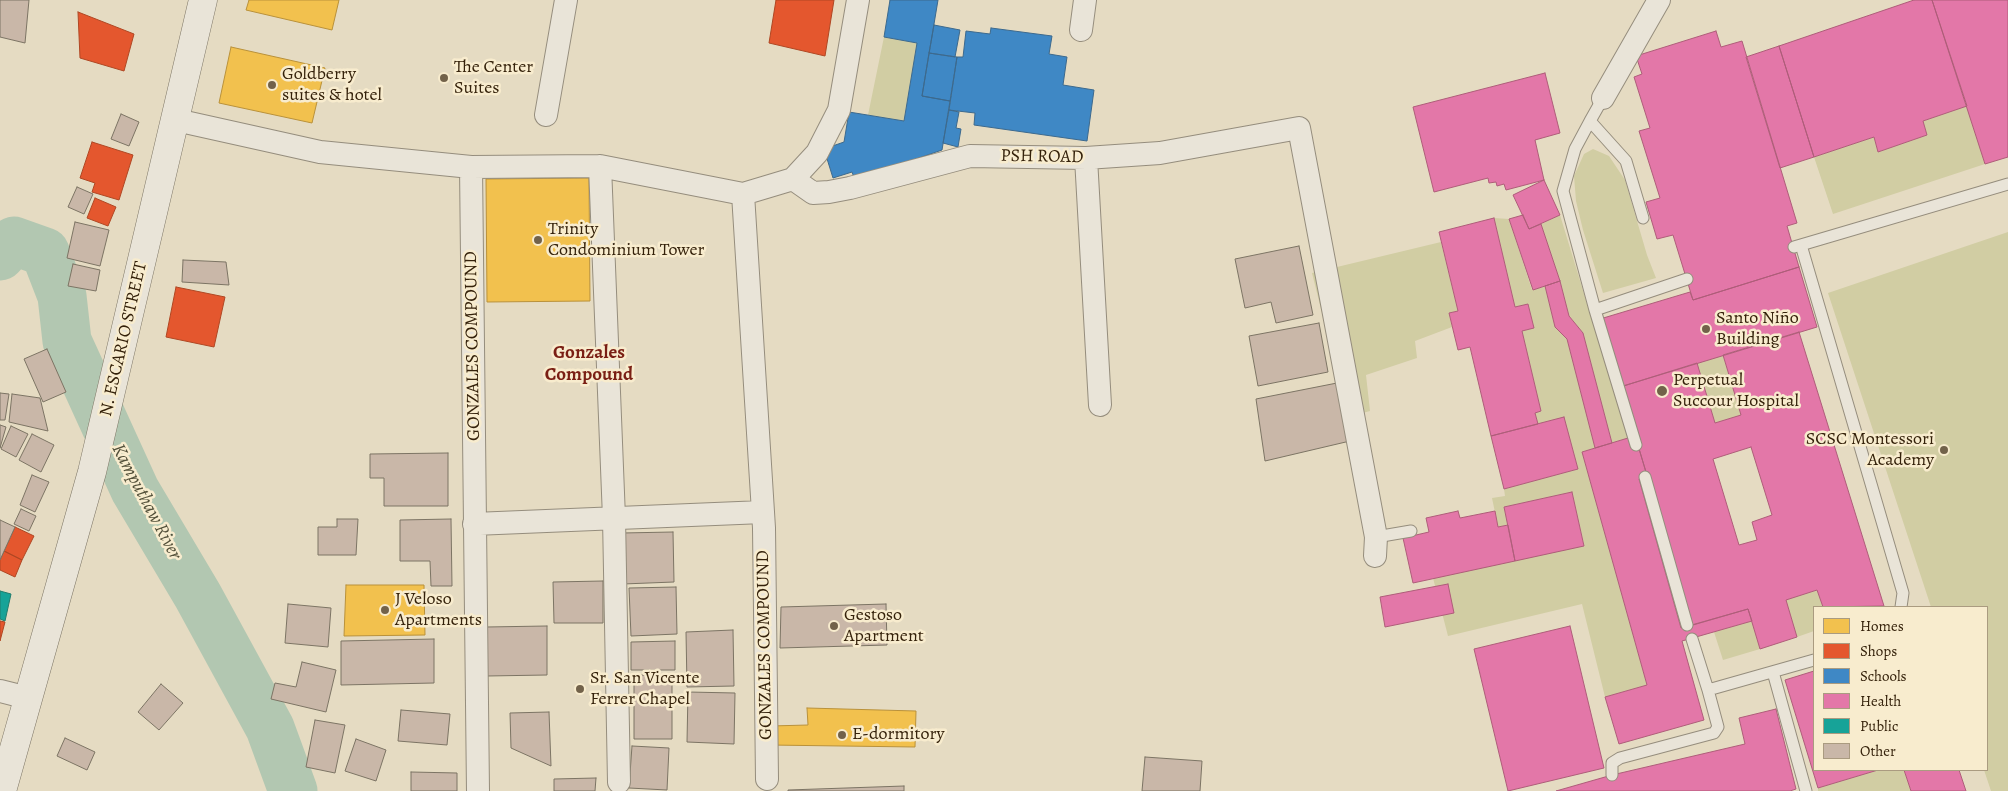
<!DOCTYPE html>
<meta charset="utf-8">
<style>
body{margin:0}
#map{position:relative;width:2008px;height:791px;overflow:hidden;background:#e5dbc2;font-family:Alegreya,serif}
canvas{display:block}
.legend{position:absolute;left:1813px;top:606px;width:175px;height:165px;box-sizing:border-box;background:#f8ecce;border:1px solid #aa9b80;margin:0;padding:6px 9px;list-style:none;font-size:15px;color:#34210a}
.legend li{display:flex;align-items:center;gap:10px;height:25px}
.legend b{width:25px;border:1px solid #aa9b80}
</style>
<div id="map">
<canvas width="2008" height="791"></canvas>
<ul class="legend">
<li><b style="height:14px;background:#f2c14e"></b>Homes</li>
<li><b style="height:14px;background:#e4572e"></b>Shops</li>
<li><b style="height:14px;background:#3f88c5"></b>Schools</li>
<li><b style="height:14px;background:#e377a8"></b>Health</li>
<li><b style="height:14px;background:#17a398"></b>Public</li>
<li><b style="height:14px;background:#c9b7a8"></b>Other</li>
</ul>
</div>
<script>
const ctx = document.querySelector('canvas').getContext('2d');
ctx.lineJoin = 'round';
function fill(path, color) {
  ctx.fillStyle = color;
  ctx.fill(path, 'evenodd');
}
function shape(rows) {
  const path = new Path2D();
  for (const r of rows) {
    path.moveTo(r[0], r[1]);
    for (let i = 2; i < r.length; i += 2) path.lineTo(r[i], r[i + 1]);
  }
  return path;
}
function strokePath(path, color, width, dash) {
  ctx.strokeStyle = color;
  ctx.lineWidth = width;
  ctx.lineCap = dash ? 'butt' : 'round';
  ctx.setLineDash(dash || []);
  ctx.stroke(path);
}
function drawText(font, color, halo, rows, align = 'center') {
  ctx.font = font + ' Alegreya,serif';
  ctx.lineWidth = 5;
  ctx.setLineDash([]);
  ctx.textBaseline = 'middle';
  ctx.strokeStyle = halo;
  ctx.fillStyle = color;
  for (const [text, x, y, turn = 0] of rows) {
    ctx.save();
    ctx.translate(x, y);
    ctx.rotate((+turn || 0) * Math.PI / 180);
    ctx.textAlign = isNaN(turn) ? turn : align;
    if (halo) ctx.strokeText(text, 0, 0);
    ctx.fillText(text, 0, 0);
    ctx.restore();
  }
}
const green = shape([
 [884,37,917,43,904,121,868,115],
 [1967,106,1985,164,1833,214,1814,157,1874,137,1878,152,1927,135,1923,121],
 [1593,149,1609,156,1625,180,1647,255,1656,278,1603,293,1583,230,1576,201,1574,176,1584,154],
 [1560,215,1628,438,1612,443,1583,333,1569,316,1560,281,1541,224],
 [1494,218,1509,219,1532,290,1545,286,1555,327,1567,339,1595,448,1582,452,1647,685,1605,697,1582,604,1448,636,1433,578,1584,545,1572,492,1504,507,1508,525,1498,527,1492,498,1505,496,1504,489,1578,469,1564,418,1538,424,1535,413,1541,411,1522,331,1534,328,1528,304,1515,307],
 [2008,232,2008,791,1991,791,1984,770,1987,770,1987,607,1931,607,1828,293],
 [1441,242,1458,311,1449,313,1452,327,1415,341,1417,358,1366,375,1370,411,1348,417,1312,273],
 [1723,355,1741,415,1715,423,1697,363],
 [1817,590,1823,607,1814,607,1814,631,1797,637,1786,600],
 [1752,621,1760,649,1723,660,1714,632],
 [1878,770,1904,770,1911,791,1818,791,1818,788]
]);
const homes = shape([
 [249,0,339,0,332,30,246,10,249,0],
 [231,47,325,68,312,123,219,103,231,47],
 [589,178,590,301,487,302,486,179,589,178],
 [346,585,424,585,425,635,344,636,346,585],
 [807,708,916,711,915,747,769,745,770,726,808,725,807,708]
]);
const shops = shape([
 [776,0,834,0,825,56,769,43,776,0],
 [78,12,134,34,124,71,80,58,78,12],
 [92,142,133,155,119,200,92,192,95,183,80,178,92,142],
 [95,198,116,207,108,226,87,218,95,198],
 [176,287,225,297,214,347,166,337,176,287],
 [15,527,34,536,22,560,4,551,15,527],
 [4,551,22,560,15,577,0,570,0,560,4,551],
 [0,621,5,622,0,641,0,621]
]);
const schools = shape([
 [890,0,938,0,922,96,950,101,942,150,855,180,852,172,833,178,824,149,844,142,849,112,904,121,917,43,884,37,890,0],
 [934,25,960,30,955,57,929,53,934,25],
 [991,28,1052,36,1049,54,1067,57,1063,85,1094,90,1087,141,974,125,975,113,949,110,957,57,963,57,966,31,990,34,991,28],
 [929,53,957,57,950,101,922,96,929,53],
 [949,110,959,112,956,128,961,129,958,147,943,143,949,110]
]);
const health = shape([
 [1914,0,1932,0,1967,106,1923,121,1927,135,1878,152,1874,137,1814,157,1779,46,1914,0],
 [1932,0,2008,0,2008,157,1985,164,1932,0],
 [1716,31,1721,47,1742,41,1797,223,1787,226,1799,267,1693,300,1673,235,1657,239,1646,202,1660,198,1639,131,1650,128,1634,77,1642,74,1636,56,1716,31],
 [1779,46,1814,157,1780,168,1746,57,1779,46],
 [1545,73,1560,133,1535,140,1544,180,1506,190,1504,184,1497,186,1496,182,1489,183,1488,178,1434,192,1413,107,1545,73],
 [1544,180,1560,215,1529,229,1513,195,1544,180],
 [1523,215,1529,229,1541,224,1560,281,1533,290,1509,219,1523,215],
 [1494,218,1515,307,1528,304,1534,328,1522,331,1541,411,1535,413,1538,424,1491,436,1470,347,1458,350,1449,313,1458,311,1439,232,1494,218],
 [1799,267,1817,327,1620,387,1600,319,1690,292,1693,300,1799,267],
 [1560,281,1569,316,1583,333,1612,443,1595,448,1567,339,1555,327,1545,286,1560,281],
 [1799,332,1884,606,1823,607,1817,590,1786,600,1797,637,1760,649,1748,609,1693,625,1620,387,1697,363,1715,423,1741,415,1723,355,1799,332],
 [1751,447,1772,515,1752,522,1757,540,1739,545,1713,459,1751,447],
 [1564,417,1578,469,1504,489,1491,436,1564,417],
 [1628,438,1631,447,1638,445,1647,476,1639,479,1681,628,1748,609,1752,621,1682,641,1704,720,1619,744,1605,697,1647,685,1582,452,1628,438],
 [1572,492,1584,546,1515,561,1504,507,1572,492],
 [1458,511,1460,518,1495,511,1498,527,1508,525,1515,561,1413,583,1403,538,1429,532,1426,518,1458,511],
 [1448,584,1454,613,1385,627,1380,597,1448,584],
 [1570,626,1604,768,1508,791,1474,649,1570,626],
 [1814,671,1814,770,1878,770,1818,788,1785,680,1814,671],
 [1776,709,1796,789,1790,791,1556,791,1612,775,1745,744,1739,718,1776,709],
 [1904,770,1959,770,1966,791,1911,791,1904,770]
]);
const public = shape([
 [0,591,11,594,5,621,0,619,0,591]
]);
const river = shape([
 [0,256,14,241,45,252,62,296,67,341,135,490,198,596,270,728,293,791]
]);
const building = shape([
 [0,0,29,0,25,43,0,37,0,0],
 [121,114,139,122,129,146,111,139,121,114],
 [77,187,93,194,84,214,68,207,77,187],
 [75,222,109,230,100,266,67,258,75,222],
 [1299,246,1313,315,1276,323,1271,302,1245,308,1235,259,1299,246],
 [183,260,226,262,229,285,182,282,183,260],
 [73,264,100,270,96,291,68,286,73,264],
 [1319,323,1328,372,1258,386,1249,336,1319,323],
 [47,349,66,392,43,402,24,359,47,349],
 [1337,383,1350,441,1265,461,1256,399,1337,383],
 [0,393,9,394,5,420,0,420,0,393],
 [12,394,40,398,48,431,9,422,12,394],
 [0,425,6,427,0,448,0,425],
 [11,426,28,434,16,457,1,449,11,426],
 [32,434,54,445,41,472,19,460,32,434],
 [448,453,448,506,384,506,384,478,370,478,370,454,448,453],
 [32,475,49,482,35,512,20,505,32,475],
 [21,509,36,516,29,531,14,524,21,509],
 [337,519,358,519,356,555,318,555,318,527,337,527,337,519],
 [451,519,452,586,431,586,430,561,400,561,400,520,451,519],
 [0,520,15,527,0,560,0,520],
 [673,532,674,582,623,584,622,533,673,532],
 [603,581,603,623,554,623,553,582,603,581],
 [676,587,677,634,631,636,629,588,676,587],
 [288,604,331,608,328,647,285,643,288,604],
 [886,604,887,645,780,648,781,607,886,604],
 [547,626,547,675,487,676,486,627,547,626],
 [733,630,734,686,687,687,686,632,733,630],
 [434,639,434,683,341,685,341,641,434,639],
 [675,641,675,670,631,670,631,642,675,641],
 [302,662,336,670,326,712,271,699,275,683,296,687,302,662],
 [634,675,672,675,672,739,634,739,634,675],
 [161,684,183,703,159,730,138,712,161,684],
 [688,692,735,693,734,744,687,742,688,692],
 [401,710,450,714,447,745,398,741,401,710],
 [549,712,551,766,511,748,510,713,549,712],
 [315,720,345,725,335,773,306,767,315,720],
 [65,738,95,752,87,770,57,756,65,738],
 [356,739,386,750,376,781,345,771,356,739],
 [632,746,669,748,667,790,629,788,632,746],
 [1145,757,1202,761,1200,791,1142,791,1145,757],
 [411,772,457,773,457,791,411,791,411,772],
 [596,778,595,791,554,791,554,779,596,778],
 [904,786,904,791,788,791,788,790,904,786]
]);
const service = shape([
 [1603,98,1590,121,1626,161,1643,218],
 [1590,121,1575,149,1563,191,1595,310,1636,445],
 [1801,245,1903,593,1901,607],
 [1794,247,2008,184],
 [1595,310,1687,279],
 [1645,477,1687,625],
 [1376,537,1411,531],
 [1692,639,1708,690],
 [1773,672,1806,791],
 [1612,775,1612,763,1620,758,1714,733,1718,727,1708,690,1814,660]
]);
const minor = shape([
 [1081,30,1085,0],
 [1603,98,1659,0],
 [546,115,566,0],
 [176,120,320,152,471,167,600,166,743,194,793,179,817,153,839,110,858,0],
 [1086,158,1100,405],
 [600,166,614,518,619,782],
 [471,167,478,791],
 [793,179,813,193,829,192,850,188,970,156,1086,158,1160,153,1299,128,1376,537,1375,556],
 [743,194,764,528,767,779],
 [474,524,763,512],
 [0,691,28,698]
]);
const secondary = shape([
 [2,791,92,472,203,0]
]);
const markers = [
 [444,78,5,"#72624a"],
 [272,85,5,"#72624a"],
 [538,240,5,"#72624a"],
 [1706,329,5,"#72624a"],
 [1662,391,6,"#72624a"],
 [1944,450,5,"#72624a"],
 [385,610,5,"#72624a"],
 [834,626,5,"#72624a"],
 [580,689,5,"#72624a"],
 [842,735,5,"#72624a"]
];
const poiNames = [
 ["The Center",454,68],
 ["Suites",454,89],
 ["Goldberry",282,75],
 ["suites & hotel",282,96],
 ["Trinity",548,230],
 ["Condominium Tower",548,251],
 ["Santo Niño",1716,319],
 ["Building",1716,340],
 ["Perpetual",1673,381],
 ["Succour Hospital",1673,402],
 ["SCSC Montessori",1934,440,"right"],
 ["Academy",1934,461,"right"],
 ["J Veloso",395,600],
 ["Apartments",395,621],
 ["Gestoso",844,616],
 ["Apartment",844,637],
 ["Sr. San Vicente",590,679],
 ["Ferrer Chapel",590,700],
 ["E-dormitory",852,735]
];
const streetNames = [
 ["PSH ROAD",1042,157,1],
 ["N. ESCARIO STREET",124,339,-77],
 ["GONZALES COMPOUND",473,346,-91],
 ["GONZALES COMPOUND",765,645,-91]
];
const neighbourhoodNames = [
 ["Gonzales",589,353],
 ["Compound",589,375]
];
const waterNames = [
 ["Kamputhaw River",146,502,62]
];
fill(green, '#d1cda3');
fill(homes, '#f2c14e');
strokePath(homes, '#b9913a', 1);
fill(shops, '#e4572e');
strokePath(shops, '#af4723', 1);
fill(schools, '#3f88c5');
strokePath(schools, '#3c698d', 1);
fill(health, '#e377a8');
strokePath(health, '#ae5d79', 1);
fill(public, '#17a398');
strokePath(public, '#207c6d', 1);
strokePath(river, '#b2c7b1', 49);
fill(building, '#c9b7a8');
strokePath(building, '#7c7464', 1);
strokePath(service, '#958d7d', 13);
strokePath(minor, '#958d7d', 24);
strokePath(secondary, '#7c7464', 29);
strokePath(service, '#e9e4d8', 11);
strokePath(minor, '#e9e4d8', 22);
strokePath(secondary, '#e9e4d8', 28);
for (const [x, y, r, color] of markers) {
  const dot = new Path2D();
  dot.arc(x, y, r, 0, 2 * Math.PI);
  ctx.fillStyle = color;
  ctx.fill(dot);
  strokePath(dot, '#f8ecce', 2);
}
drawText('18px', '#34210a', '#f8ecce', poiNames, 'left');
drawText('18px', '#34210a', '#f8ecce', streetNames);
drawText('bold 19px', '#7a1f14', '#f8ecce', neighbourhoodNames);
drawText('italic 19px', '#53503a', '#f8ecce', waterNames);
</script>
